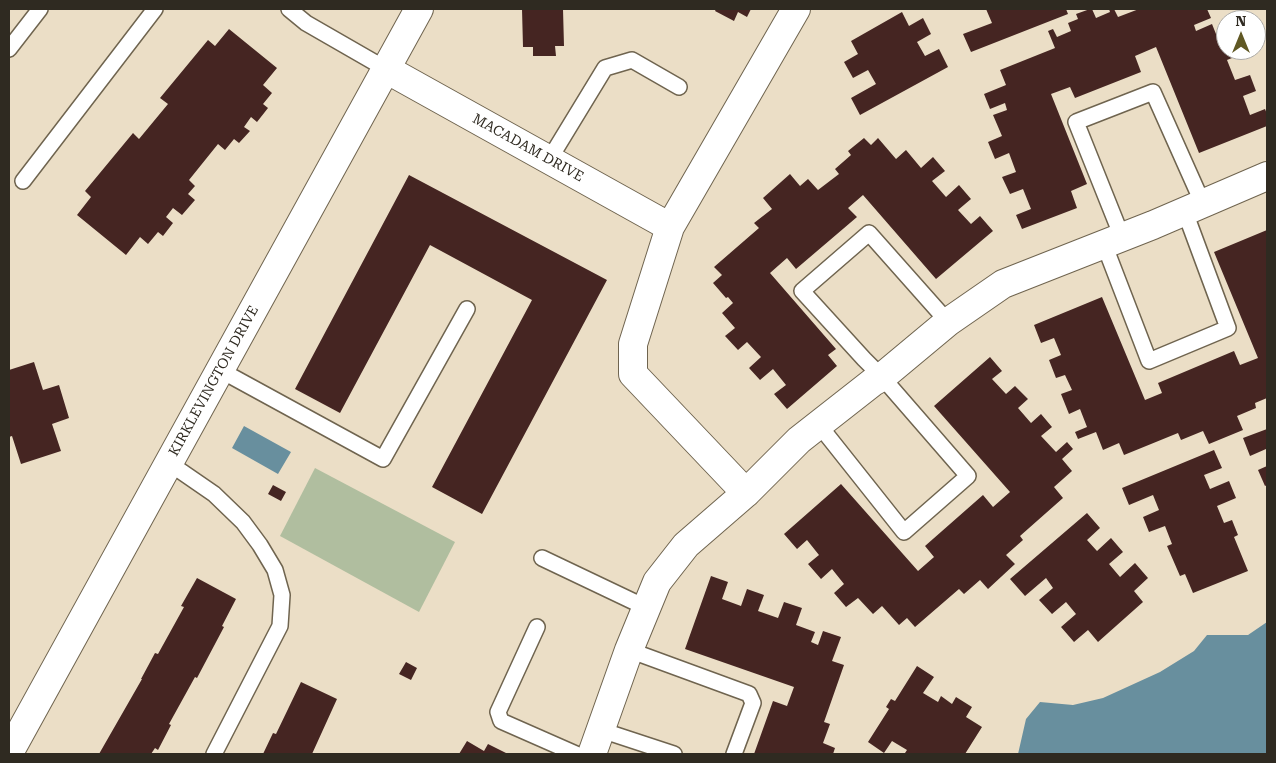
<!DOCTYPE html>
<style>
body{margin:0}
#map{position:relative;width:1276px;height:763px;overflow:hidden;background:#ebdec6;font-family:"Roboto Serif",serif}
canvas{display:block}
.frame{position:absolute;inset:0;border:10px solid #2f2a21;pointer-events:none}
.north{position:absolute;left:1216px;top:10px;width:50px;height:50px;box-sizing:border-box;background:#fff;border:1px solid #acaaa6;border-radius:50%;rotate:0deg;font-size:14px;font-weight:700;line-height:20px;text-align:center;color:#2f2a21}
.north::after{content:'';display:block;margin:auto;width:18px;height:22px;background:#605824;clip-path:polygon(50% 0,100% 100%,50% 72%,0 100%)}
</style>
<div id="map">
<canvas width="1276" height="763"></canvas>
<div class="frame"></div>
<div class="north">N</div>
</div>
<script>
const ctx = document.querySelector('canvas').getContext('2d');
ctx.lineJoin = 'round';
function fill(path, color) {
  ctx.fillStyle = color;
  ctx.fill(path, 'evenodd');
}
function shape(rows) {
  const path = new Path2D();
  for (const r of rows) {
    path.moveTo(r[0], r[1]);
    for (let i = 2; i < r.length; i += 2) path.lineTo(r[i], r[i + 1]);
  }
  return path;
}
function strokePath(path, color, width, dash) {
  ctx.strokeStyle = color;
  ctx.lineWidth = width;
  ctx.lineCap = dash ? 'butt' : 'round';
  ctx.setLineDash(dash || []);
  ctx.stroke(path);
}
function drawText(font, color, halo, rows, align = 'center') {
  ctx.font = font + ' "Roboto Serif",serif';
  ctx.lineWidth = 5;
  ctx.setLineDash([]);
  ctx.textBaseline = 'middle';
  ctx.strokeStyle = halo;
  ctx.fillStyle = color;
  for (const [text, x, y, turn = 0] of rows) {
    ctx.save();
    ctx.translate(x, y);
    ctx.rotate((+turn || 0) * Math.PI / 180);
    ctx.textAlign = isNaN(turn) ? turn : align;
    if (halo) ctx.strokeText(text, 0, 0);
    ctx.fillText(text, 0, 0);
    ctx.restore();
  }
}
const green = shape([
 [315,468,455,542,419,612,280,536]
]);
const water = shape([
 [244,426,291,452,278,474,232,448],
 [1267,622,1267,754,1018,754,1026,719,1040,702,1073,705,1103,698,1160,672,1194,651,1207,635,1248,635]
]);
const building = shape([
 [522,9,563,9,564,46,555,46,556,56,533,56,533,47,523,47],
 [716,9,751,9,747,17,738,12,734,21,715,11],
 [986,9,1066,9,1068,14,971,52,963,34,992,23],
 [1090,9,1092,9,1096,18,1110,12,1109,9,1114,9,1118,17,1139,9,1207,9,1211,18,1194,25,1196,31,1212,24,1220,44,1226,42,1226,50,1240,50,1242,54,1227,60,1235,80,1250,75,1256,91,1243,96,1250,115,1265,109,1267,114,1267,126,1199,153,1156,47,1135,56,1141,72,1075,98,1070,87,1051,94,1087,184,1071,191,1077,208,1022,229,1016,215,1031,209,1023,189,1010,194,1002,177,1016,172,1009,153,995,159,988,142,1002,136,993,115,1007,110,1005,103,990,109,984,94,1006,85,1000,70,1055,48,1048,31,1053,29,1057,37,1071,31,1068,23,1078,19,1076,14],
 [902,12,909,26,923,18,931,34,917,42,925,56,939,49,948,67,860,115,851,98,876,84,868,70,853,78,844,62,858,54,851,41],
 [229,29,277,68,263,85,272,93,263,104,268,108,257,122,251,117,244,127,250,131,239,143,234,139,225,150,218,144,189,180,195,186,188,194,195,200,182,215,173,208,166,217,173,223,163,236,158,232,148,244,140,237,126,255,77,215,91,197,85,191,133,133,139,139,168,104,160,98,208,40,215,46],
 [864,138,871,145,878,138,896,159,906,150,921,168,933,157,945,171,932,181,946,197,959,185,971,199,958,210,971,224,980,216,993,231,936,279,863,195,848,208,857,217,796,269,787,258,770,273,836,349,828,355,837,366,787,409,774,394,786,385,773,369,760,380,749,368,761,357,747,342,738,350,725,336,735,328,722,313,733,303,728,297,726,298,713,283,722,275,714,267,759,228,754,223,772,209,763,198,790,174,800,186,808,179,818,190,839,174,835,169,851,155,848,151],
 [409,175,607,280,482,514,432,487,532,300,430,245,340,413,295,389],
 [1267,230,1267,398,1255,403,1256,408,1237,416,1243,430,1209,444,1203,431,1181,440,1178,433,1124,455,1119,443,1103,450,1096,432,1078,439,1075,432,1087,427,1080,409,1069,414,1061,394,1072,390,1065,375,1056,378,1049,360,1061,355,1054,338,1041,343,1034,325,1102,297,1145,400,1162,393,1158,383,1234,351,1240,365,1258,358,1214,252],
 [990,357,1002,371,992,379,1006,394,1015,386,1028,399,1018,408,1031,423,1041,414,1052,427,1041,436,1056,452,1067,442,1073,449,1062,459,1072,471,1054,487,1063,498,1020,536,1023,540,1006,555,1015,564,988,589,980,580,964,594,959,589,915,627,907,618,899,625,882,606,873,614,858,598,846,607,834,593,844,584,832,569,821,579,808,564,819,555,807,540,797,549,784,534,841,484,918,571,934,557,925,546,983,495,993,507,1010,492,934,406],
 [34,362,43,390,59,385,69,418,52,424,61,451,21,464,12,436,9,437,9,370],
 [1267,429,1267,453,1266,449,1250,456,1243,438],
 [1214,450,1222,468,1204,475,1210,489,1229,481,1236,498,1217,506,1224,523,1232,520,1238,535,1234,537,1248,571,1193,593,1185,574,1180,576,1167,546,1172,544,1165,526,1149,532,1143,517,1159,510,1153,495,1129,505,1122,488],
 [1267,466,1267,485,1265,486,1258,470],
 [273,485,286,492,281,501,268,494],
 [1087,513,1100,528,1087,540,1097,551,1111,538,1123,552,1109,564,1120,577,1135,563,1148,578,1134,591,1143,602,1098,642,1088,630,1074,642,1061,627,1076,614,1066,602,1052,614,1039,600,1053,588,1046,578,1025,596,1010,579],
 [711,576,728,582,722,599,741,606,747,589,764,595,758,611,778,618,784,602,802,608,796,625,815,632,811,642,818,645,823,631,841,637,832,661,844,665,824,722,830,724,823,743,835,748,833,754,754,754,773,701,787,706,794,687,685,649],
 [197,578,236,599,222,626,224,627,197,678,195,677,169,724,171,725,158,750,155,748,151,754,99,754,142,679,141,679,155,653,158,654,184,607,181,606],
 [406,662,417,668,411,680,399,674],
 [917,666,934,677,923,693,938,702,941,696,952,704,956,697,972,707,966,717,982,727,965,754,907,754,905,753,907,750,892,741,884,753,868,742,889,709,886,707,891,699,895,701],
 [301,682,337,699,312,754,263,754,273,733,276,734],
 [467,741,484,751,488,744,508,754,459,754]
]);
const lane = shape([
 [289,9,306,23,386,69],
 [9,49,40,9],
 [549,160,605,68,632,60,679,87],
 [23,181,155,9],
 [1122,237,1076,122,1153,92,1203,204],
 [1104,244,1149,361,1228,328,1185,212],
 [220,370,383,459,467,309],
 [819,425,904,532,968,476,882,377,864,359,802,291,869,233,948,322],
 [169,463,214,494,243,522,260,545,275,570,282,595,280,626,214,754],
 [542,558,647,608],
 [537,627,498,712,501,721,576,754],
 [629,650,749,694,753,703,734,754],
 [601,730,674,754]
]);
const street = shape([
 [386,69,670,227],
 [746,493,633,374,633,344,670,227,796,9],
 [9,753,419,9],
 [592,754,629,650,657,582,686,545,746,493,799,440,873,382,882,377,948,322,1003,284,1153,225,1267,176]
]);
const streetNames = [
 ["MACADAM DRIVE",528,148,29],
 ["KIRKLEVINGTON DRIVE",214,381,-61]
];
fill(green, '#b0be9f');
fill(water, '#688f9e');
fill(building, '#452522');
strokePath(lane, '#6f644f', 18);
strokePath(street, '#6f644f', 30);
strokePath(lane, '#fff', 15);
strokePath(street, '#fff', 28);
drawText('14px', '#2f2a21', '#fff', streetNames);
</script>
